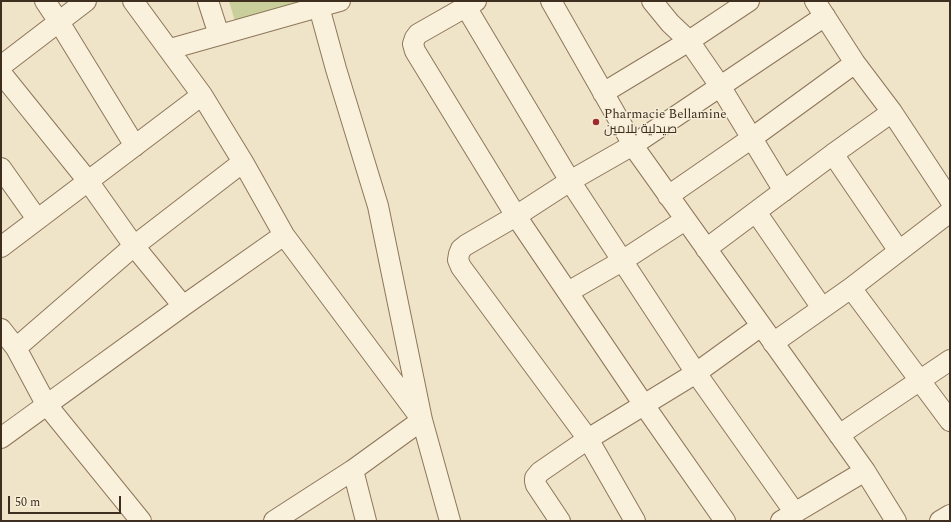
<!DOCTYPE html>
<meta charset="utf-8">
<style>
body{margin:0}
#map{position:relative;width:951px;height:522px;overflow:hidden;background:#f0e4c8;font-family:Spectral,serif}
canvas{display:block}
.frame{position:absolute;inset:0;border:2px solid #3d2e20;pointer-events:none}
.scale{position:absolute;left:8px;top:496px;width:113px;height:18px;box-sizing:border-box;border:2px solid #3d2e20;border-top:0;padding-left:5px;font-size:12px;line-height:14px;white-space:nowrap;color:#3d2e20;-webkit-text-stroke:3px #f7eed8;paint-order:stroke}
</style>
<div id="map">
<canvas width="951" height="522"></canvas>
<div class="frame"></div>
<div class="scale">50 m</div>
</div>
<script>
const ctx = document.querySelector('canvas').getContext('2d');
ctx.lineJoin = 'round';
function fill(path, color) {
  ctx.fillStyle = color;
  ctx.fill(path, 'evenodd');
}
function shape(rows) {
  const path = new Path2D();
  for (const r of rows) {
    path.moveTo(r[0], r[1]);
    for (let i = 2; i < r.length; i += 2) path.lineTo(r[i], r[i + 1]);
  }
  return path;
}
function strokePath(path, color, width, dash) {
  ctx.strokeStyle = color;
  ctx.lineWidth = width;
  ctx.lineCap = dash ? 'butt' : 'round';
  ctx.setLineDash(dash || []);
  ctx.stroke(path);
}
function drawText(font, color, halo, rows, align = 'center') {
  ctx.font = font + ' Spectral,Cairo,serif';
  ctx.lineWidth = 3;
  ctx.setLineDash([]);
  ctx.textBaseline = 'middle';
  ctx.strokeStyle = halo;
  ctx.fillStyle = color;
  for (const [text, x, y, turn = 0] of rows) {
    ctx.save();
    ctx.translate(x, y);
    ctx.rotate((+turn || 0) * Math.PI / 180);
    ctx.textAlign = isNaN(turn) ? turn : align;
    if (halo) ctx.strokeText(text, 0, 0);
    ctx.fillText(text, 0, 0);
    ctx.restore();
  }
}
const green = shape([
 [229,1,317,1,236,25]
]);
const minor = shape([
 [45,1,59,22,135,146],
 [133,1,202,95,243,162,284,235,422,420,353,470,274,521],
 [208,1,219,35],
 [476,1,418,34,415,38,413,44,415,51,516,216,644,405,725,521],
 [551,1,636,150,865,471,896,521],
 [652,1,670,23,689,41,720,86,784,191],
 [815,1,855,63,892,112,950,200],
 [319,7,336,69,378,206,422,420,450,521],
 [466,7,570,181,696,373,795,513],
 [170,49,340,1],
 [1,66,86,1],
 [1,73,88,181,134,246,183,306],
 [603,93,689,41,749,1],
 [833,154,899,251],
 [1,168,37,219],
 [668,196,752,138,855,63],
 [756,212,822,308],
 [1,247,202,95],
 [706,249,833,154,892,112],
 [851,288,950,421],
 [568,292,622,261,685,220],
 [1,329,16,348,46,404,141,521],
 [773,343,851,288,950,212],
 [16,348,134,246,243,162],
 [839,435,950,360],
 [1,438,183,306,284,235],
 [353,470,366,521],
 [560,521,536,485,535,481,535,478,540,472,588,439,696,373,761,326],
 [635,521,588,439,461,267,458,260,459,254,461,249,466,245,516,216,570,181,633,145,825,16],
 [781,521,865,471],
 [940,521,950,515]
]);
const markers = [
 [596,122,4,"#9e2a2b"]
];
const poiNames = [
 ["Pharmacie Bellamine",604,115],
 ["صيدلية بلامين",604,130]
];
fill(green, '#c9cf9b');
strokePath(minor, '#8d765c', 22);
strokePath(minor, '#faf1dc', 20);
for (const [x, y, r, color] of markers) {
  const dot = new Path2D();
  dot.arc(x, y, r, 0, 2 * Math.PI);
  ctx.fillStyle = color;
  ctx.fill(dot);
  strokePath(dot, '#f7eed8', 1.5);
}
drawText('13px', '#3d2e20', '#f7eed8', poiNames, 'left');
</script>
